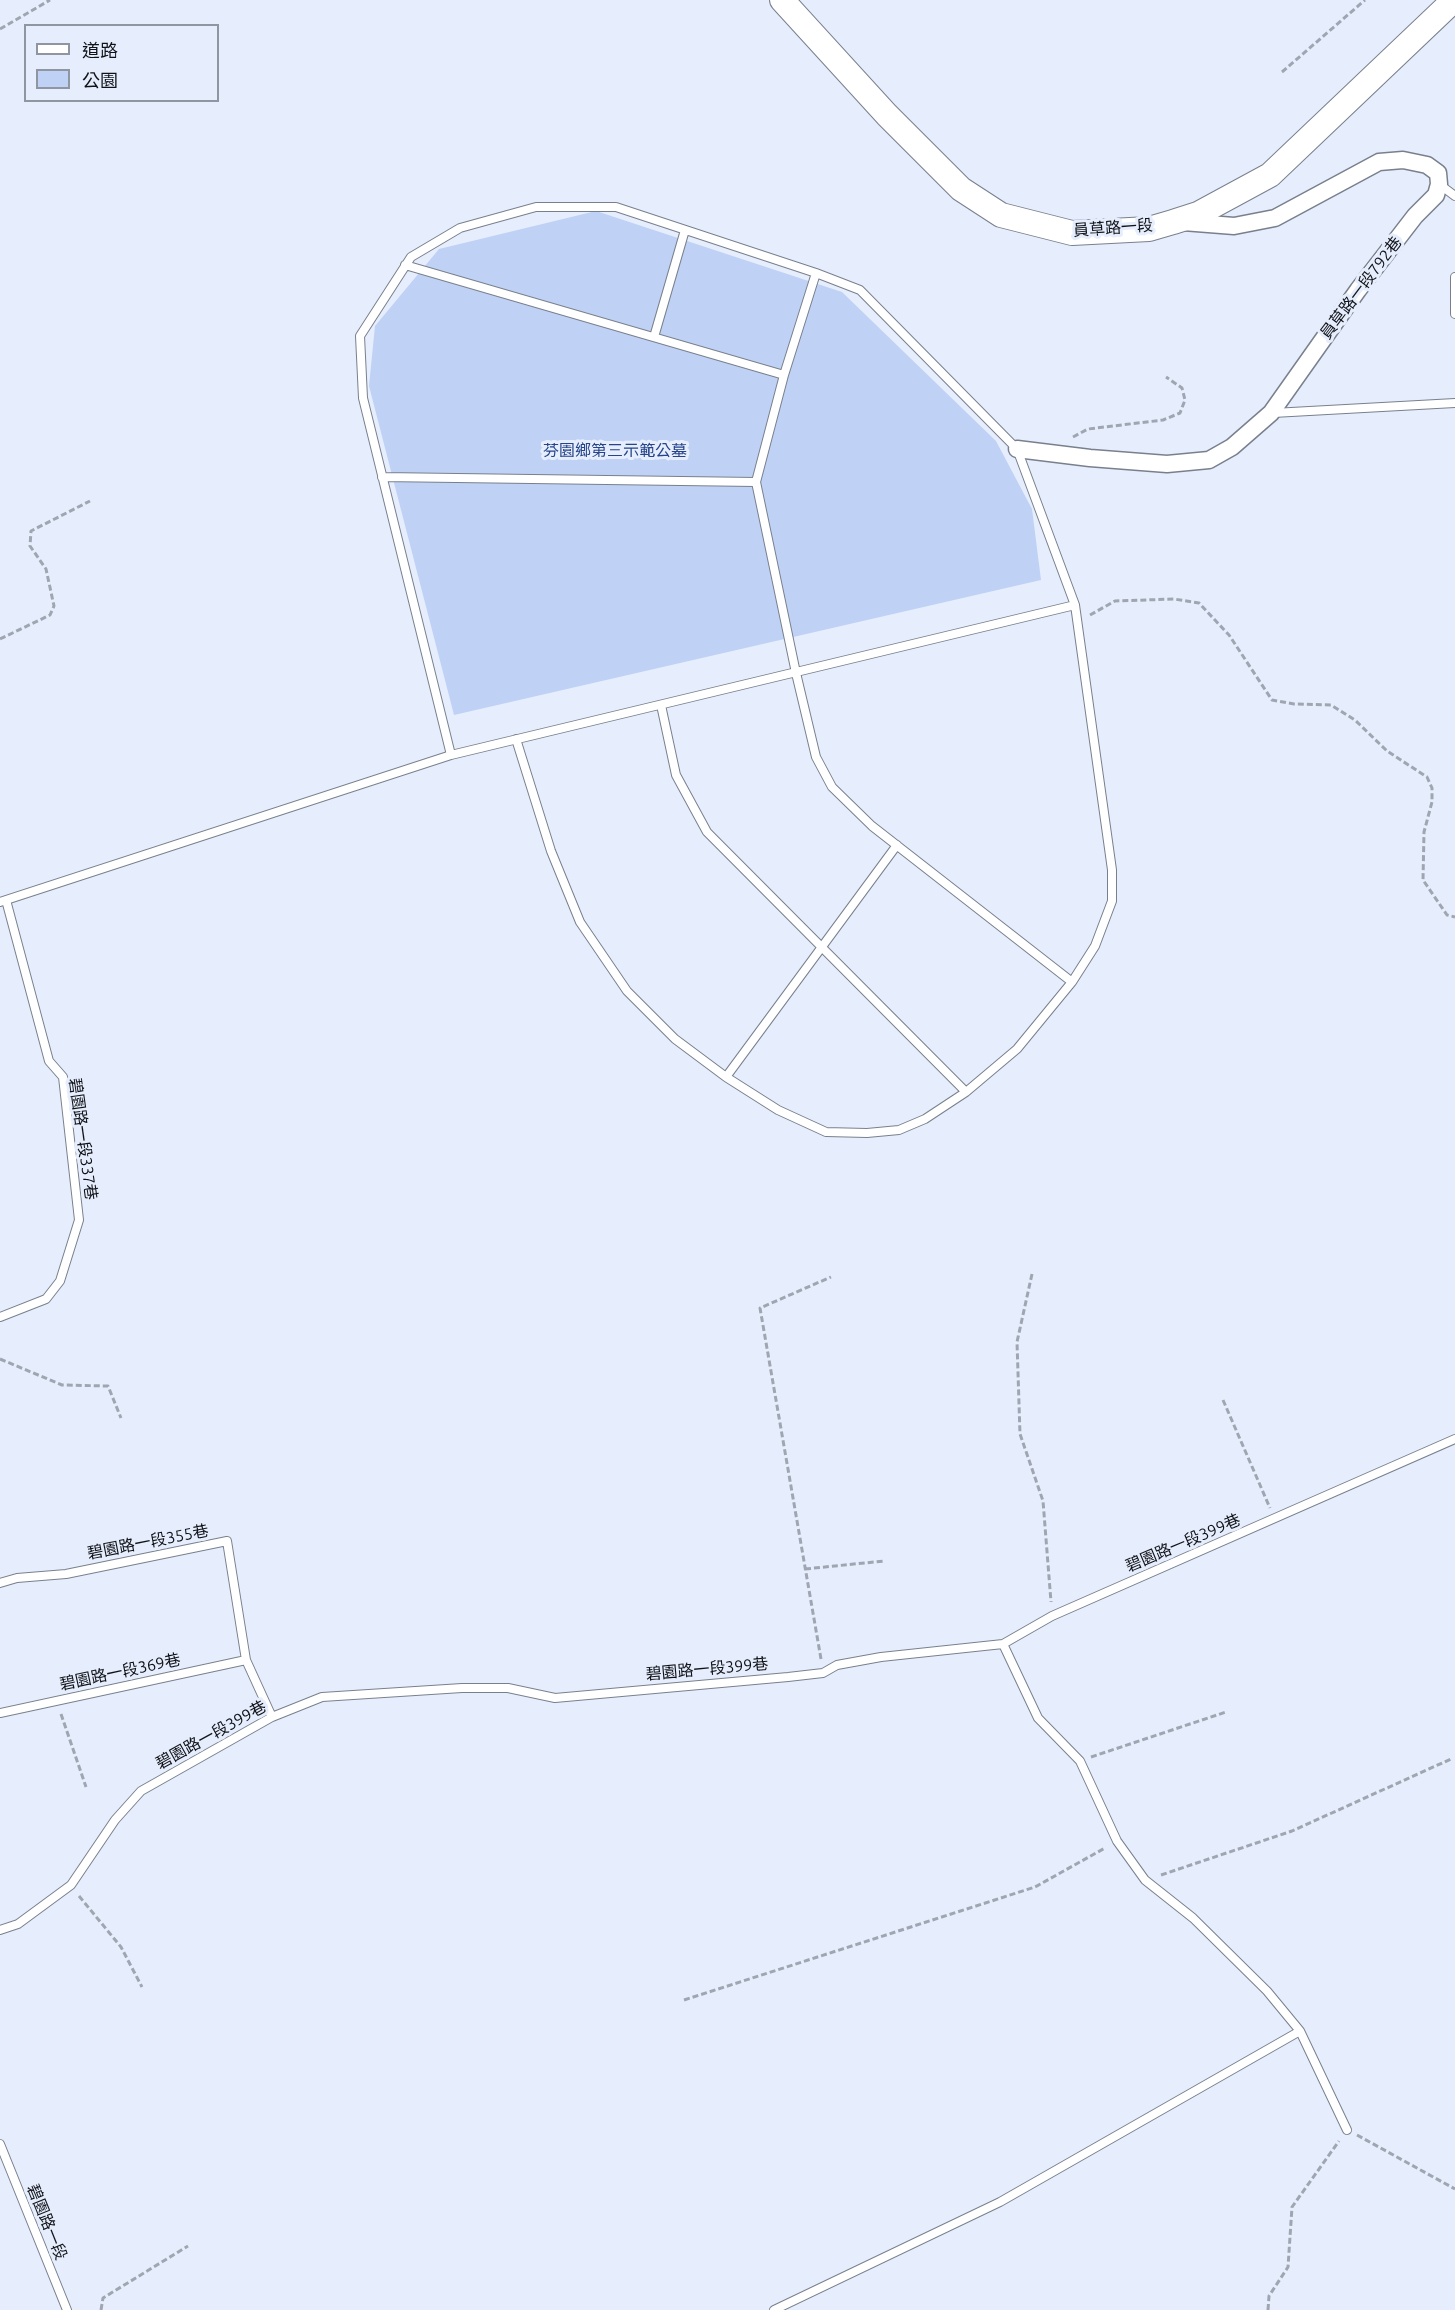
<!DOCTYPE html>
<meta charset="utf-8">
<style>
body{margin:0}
#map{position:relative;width:1455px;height:2310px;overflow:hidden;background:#e6eefd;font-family:Ubuntu,"Noto Sans TC",sans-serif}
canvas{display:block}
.legend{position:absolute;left:24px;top:24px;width:195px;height:78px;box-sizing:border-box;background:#e6eefd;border:2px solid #9096a1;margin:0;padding:8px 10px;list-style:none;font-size:18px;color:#101217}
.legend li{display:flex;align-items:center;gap:12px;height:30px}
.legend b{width:30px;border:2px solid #9096a1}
</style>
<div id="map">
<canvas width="1455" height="2310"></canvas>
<ul class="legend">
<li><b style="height:8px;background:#fff"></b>道路</li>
<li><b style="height:16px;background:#bfd1f5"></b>公園</li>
</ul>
</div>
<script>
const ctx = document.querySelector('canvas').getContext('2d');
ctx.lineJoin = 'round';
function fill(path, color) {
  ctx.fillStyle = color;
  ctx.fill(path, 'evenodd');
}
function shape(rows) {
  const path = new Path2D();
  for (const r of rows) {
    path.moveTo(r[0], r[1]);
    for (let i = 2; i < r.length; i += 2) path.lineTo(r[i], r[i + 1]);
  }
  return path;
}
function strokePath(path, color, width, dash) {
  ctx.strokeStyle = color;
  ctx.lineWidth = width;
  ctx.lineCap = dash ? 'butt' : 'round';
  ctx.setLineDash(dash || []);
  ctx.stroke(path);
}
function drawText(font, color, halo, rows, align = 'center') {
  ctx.font = font + ' Ubuntu,"Noto Sans TC",sans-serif';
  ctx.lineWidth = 6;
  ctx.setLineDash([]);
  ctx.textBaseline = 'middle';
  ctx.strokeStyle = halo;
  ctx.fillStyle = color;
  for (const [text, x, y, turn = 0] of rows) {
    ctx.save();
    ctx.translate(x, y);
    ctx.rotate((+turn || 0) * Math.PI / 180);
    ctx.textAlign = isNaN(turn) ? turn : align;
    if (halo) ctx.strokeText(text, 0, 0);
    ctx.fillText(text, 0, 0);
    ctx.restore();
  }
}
const green = shape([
 [596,211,842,292,996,441,1032,509,1041,580,454,715,369,386,375,326,439,249]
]);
const path = shape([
 [0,29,50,0],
 [1282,72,1365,0],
 [1073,437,1088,429,1163,420,1180,413,1185,400,1182,388,1166,377],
 [1090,615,1115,601,1174,599,1199,603,1229,635,1272,700,1294,704,1331,705,1355,720,1387,751,1427,777,1432,788,1432,802,1424,832,1423,880,1447,915,1455,917],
 [0,639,50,615,54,606,46,569,30,546,31,531,90,501],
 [1032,1274,1017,1342,1020,1434,1043,1501,1051,1602],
 [0,1359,62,1385,108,1386,121,1418],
 [1223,1400,1270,1508],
 [805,1569,884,1561],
 [821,1659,760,1308,831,1277],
 [61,1714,86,1787],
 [1091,1757,1226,1712],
 [1161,1875,1292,1831,1451,1759],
 [79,1896,121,1947,142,1987],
 [684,2000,1035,1887,1105,1848],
 [1357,2135,1455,2189],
 [101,2310,103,2298,188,2246],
 [1268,2310,1269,2296,1288,2267,1292,2207,1339,2141]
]);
const service = shape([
 [1439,184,1455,196],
 [405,265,784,375],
 [816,273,784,375,756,482,796,673,816,757,832,787,872,826,1072,982],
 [1455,277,1455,314],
 [654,337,685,230],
 [1273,413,1455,403],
 [382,477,756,482],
 [661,705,676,775,707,832,966,1092],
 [451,755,363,398,360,336,411,257,460,228,536,207,616,207,816,273,860,290,1017,449,1075,605,1112,870,1112,901,1095,946,1072,982,1017,1049,966,1092,925,1119,899,1130,867,1133,826,1132,778,1110,726,1077,675,1039,627,991,580,922,551,851,516,739],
 [0,902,451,755,1075,605],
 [726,1077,897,845],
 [0,1317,46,1299,60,1281,79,1220,63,1077,49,1061,6,900],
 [0,1583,17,1578,66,1574,227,1541,246,1660,272,1717],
 [1003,1644,1038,1718,1080,1761,1117,1841,1145,1880,1193,1918,1267,1991,1300,2031,1347,2130],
 [0,1713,246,1660],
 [0,1930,18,1924,71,1885,115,1820,141,1791,272,1717,322,1697,462,1688,508,1688,555,1698,788,1677,823,1673,837,1665,881,1657,1003,1644,1052,1616,1455,1439],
 [0,2144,67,2310],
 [774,2310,1000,2202,1300,2031]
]);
const minor = shape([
 [1017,449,1090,458,1167,464,1209,460,1232,447,1271,413,1358,290,1415,216,1436,195,1439,184,1438,173,1427,165,1403,160,1379,162,1275,218,1234,226,1183,222]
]);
const secondary = shape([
 [782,0,887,115,961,189,1001,215,1072,233,1149,229,1173,222,1198,214,1270,175,1454,0]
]);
const streetNames = [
 ["員草路一段",1113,228,-4],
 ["員草路一段792巷",1361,288,-53],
 ["碧園路一段337巷",83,1139,82],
 ["碧園路一段355巷",148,1542,-11],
 ["碧園路一段399巷",1183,1543,-23],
 ["碧園路一段399巷",707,1669,-5],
 ["碧園路一段369巷",120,1672,-12],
 ["碧園路一段399巷",211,1735,-29],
 ["碧園路一段",47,2222,68]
];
const parkNames = [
 ["芬園鄉第三示範公墓",615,451]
];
fill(green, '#bfd1f5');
strokePath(service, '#79808d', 10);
strokePath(minor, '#79808d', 19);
strokePath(secondary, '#79808d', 26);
strokePath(path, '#a0a6b1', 3, [6, 3]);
strokePath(service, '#fff', 8);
strokePath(minor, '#fff', 16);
strokePath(secondary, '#fff', 24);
drawText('16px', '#101217', '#e6eefd', streetNames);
drawText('16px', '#264489', '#e6eefd', parkNames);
</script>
